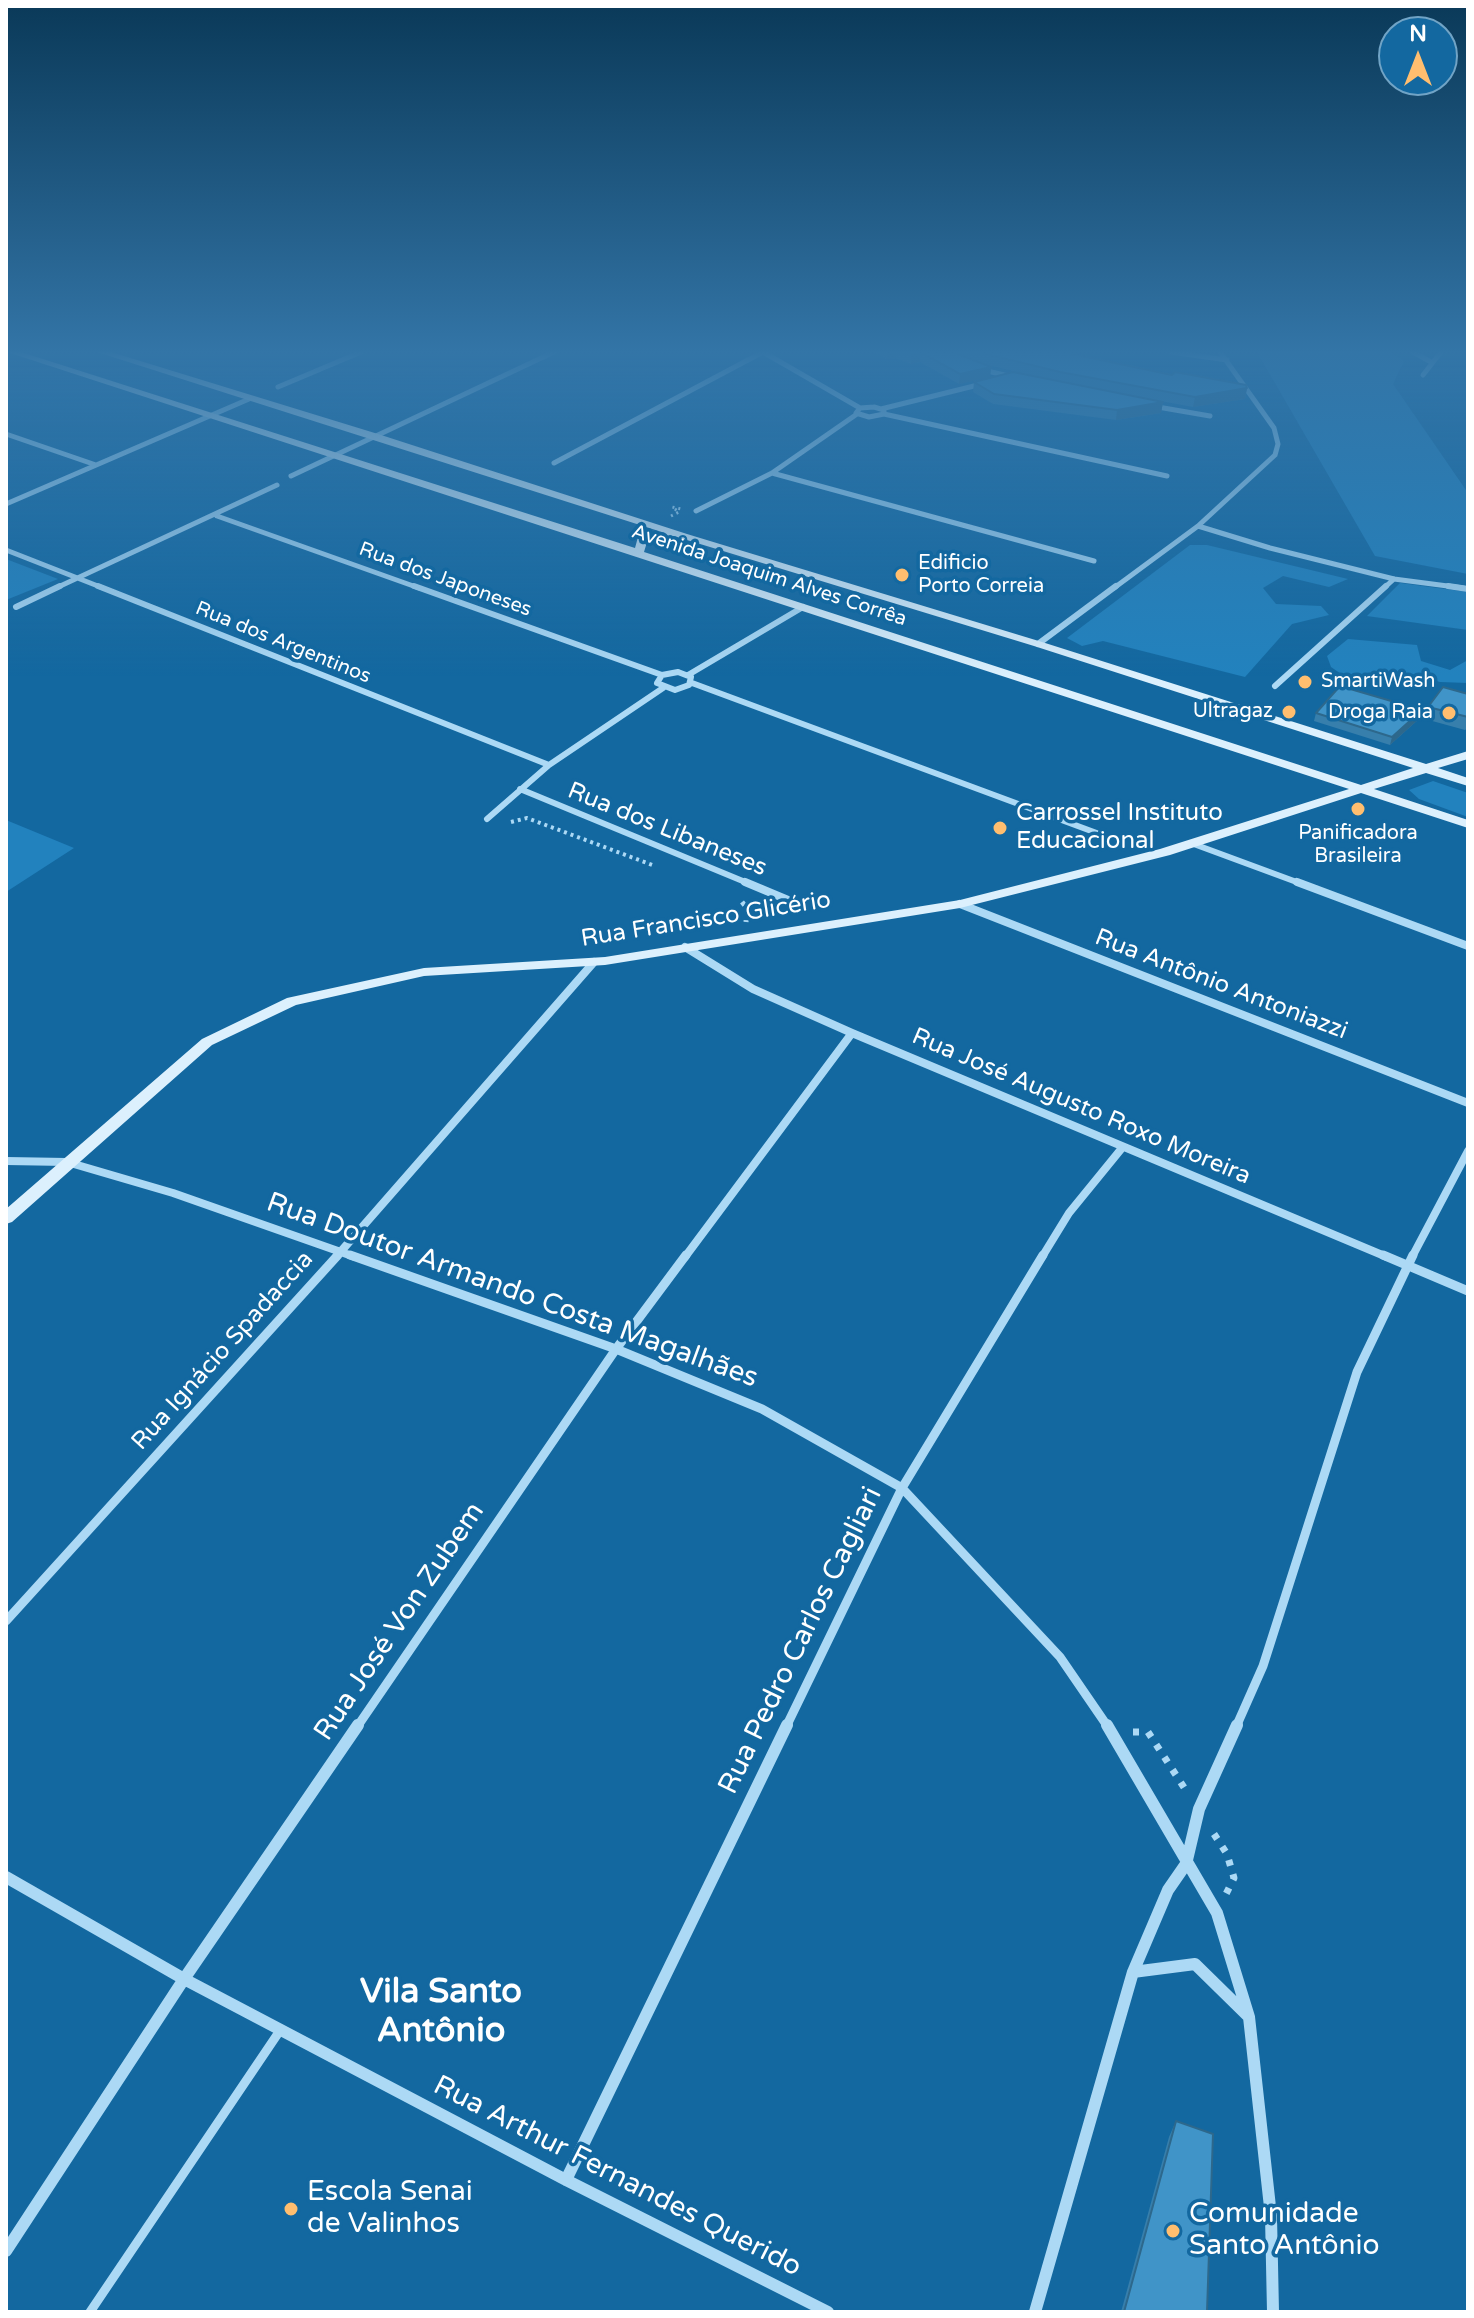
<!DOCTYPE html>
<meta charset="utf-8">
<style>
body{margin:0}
#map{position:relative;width:1474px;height:2318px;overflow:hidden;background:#1368a0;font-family:"Varela Round",sans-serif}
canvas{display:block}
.frame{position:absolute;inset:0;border:8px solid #fff;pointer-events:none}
.north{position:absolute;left:1378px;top:16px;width:80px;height:80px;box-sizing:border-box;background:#1368a0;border:2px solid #71a4c6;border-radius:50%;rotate:0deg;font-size:22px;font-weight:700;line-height:32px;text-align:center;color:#fff}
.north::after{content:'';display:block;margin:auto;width:28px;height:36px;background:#ffbe6f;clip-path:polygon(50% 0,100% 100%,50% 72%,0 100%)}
</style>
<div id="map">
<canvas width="1474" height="2318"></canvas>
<div class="frame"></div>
<div class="north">N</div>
</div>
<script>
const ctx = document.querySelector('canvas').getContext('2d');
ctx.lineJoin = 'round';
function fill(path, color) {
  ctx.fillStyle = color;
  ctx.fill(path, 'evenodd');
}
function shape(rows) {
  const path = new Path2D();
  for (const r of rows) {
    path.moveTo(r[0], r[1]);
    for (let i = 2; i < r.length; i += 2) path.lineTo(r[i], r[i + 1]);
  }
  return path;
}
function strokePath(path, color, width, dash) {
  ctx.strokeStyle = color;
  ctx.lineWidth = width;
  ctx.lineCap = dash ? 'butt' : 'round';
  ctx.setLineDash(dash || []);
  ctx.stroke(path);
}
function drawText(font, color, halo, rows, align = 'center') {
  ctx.font = font + ' "Varela Round",sans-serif';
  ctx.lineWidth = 7;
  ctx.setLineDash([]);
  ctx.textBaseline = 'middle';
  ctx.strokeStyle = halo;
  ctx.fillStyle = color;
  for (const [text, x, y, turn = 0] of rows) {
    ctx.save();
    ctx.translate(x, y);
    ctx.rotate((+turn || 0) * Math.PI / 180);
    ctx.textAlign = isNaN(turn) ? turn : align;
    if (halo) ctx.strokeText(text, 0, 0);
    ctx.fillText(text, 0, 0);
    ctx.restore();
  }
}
const green = shape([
 [1257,352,1389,352,1404,361,1393,384,1468,493,1468,574,1375,556],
 [1190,545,1207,545,1348,579,1329,587,1283,576,1263,588,1276,604,1321,606,1329,615,1292,624,1245,677,1103,641,1082,646,1067,638],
 [6,559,58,579,6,600],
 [1400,583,1468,592,1468,630,1367,616],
 [1348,639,1417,645,1421,661,1450,670,1468,660,1468,683,1440,682,1407,673,1389,684,1356,684,1331,667,1327,656],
 [1433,781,1468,793,1468,817,1419,799,1409,790],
 [6,820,74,848,6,892]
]);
const pathFar3 = shape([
 [671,516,679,512,672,507,681,509]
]);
const pathFar2 = shape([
 [511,822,527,818,655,866]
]);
const pathFar1 = shape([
 [742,902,747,908,746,922]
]);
const path = shape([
 [1133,1732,1148,1732,1187,1792],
 [1214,1834,1227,1854,1234,1878,1226,1894]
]);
const lane = shape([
 [90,2312,281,2029]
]);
const streetFar4 = shape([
 [763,352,860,408],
 [1171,352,1227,360],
 [1413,352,1431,362],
 [983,370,1013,377],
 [1423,375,1441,352],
 [278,387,361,352],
 [1152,406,1210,416],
 [874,407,884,410,884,414,869,417,856,413,860,408,874,407],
 [881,409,982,384],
 [884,414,1167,476],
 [6,434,96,465],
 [554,463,763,352],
 [772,473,1094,561],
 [291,476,554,352],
 [6,504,249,399],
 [696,511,772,473,857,414],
 [217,516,419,588],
 [1198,526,1270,548,1394,579,1463,588],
 [6,550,103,588],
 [56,588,277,485],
 [1114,588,1198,526,1275,455,1278,444,1274,428,1220,352],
 [1384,588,1394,579]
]);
const streetFar3 = shape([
 [98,586,549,765],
 [414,586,662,675],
 [1448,586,1468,589],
 [16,607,60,586],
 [1038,644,1116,586],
 [678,672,691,677,689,685,675,690,657,683,662,675,678,672],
 [688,675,803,607],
 [692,683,1102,835],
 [1275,686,1386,586],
 [520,789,750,884],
 [487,819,549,765,663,688],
 [1191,843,1302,884]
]);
const streetFar2 = shape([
 [745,882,800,905],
 [1297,882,1468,946],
 [960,904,1468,1103],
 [685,947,753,989,852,1033,1387,1257],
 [6,1161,67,1162,173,1193,355,1257],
 [336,1257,594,962],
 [685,1257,852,1033],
 [1042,1257,1069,1213,1122,1148],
 [1412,1257,1468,1151]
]);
const streetFar1 = shape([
 [350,1255,616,1349,762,1409,902,1488,1060,1657,1108,1727],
 [1383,1255,1468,1291],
 [6,1621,338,1255],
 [357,1727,616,1349,686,1255],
 [786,1727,902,1488,1043,1255],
 [1236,1727,1263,1666,1357,1372,1413,1255]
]);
const street = shape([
 [1107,1725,1217,1913,1249,2017,1271,2216,1273,2312],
 [6,1877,184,1979,566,2180,828,2312],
 [1133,1972,1195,1964,1249,2017],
 [566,2180,787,1725],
 [6,2251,184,1979,358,1725],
 [1035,2312,1133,1972,1168,1890,1186,1864,1199,1809,1237,1725]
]);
const secondary = shape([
 [7,352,21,352,635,548,638,537,665,533,97,352,111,352,378,434,687,534,1042,642,1426,764,1468,751,1468,759,1438,768,1468,778,1468,786,1426,773,1374,789,1468,820,1468,828,1361,793,1170,855,960,908,605,965,424,976,296,1005,212,1045,12,1222,6,1224,6,1209,202,1039,287,998,424,968,605,957,960,900,1160,849,1349,789,7,352],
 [674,536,1034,646,1413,768,1361,785,644,552,647,542,674,536]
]);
const wall = shape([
 [874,352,1063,352,1172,375,1247,388,1245,399,1193,407,1133,396,1163,402,1161,413,1116,420,993,404,973,392,974,382,1033,376,984,364,991,367,990,377,959,384,920,362,911,364,896,358,887,359],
 [1468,694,1468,728,1465,730,1425,719,1428,707],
 [1316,713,1420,718,1390,745,1314,721],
 [1176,2121,1207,2312,1121,2312,1169,2137]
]);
const shadedWall = shape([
 [887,352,896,352,896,358,887,359],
 [920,352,920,362,911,364,911,354],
 [991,367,990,377,959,384,960,374],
 [1247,388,1245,399,1193,407,1195,397],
 [1163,402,1161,413,1116,420,1117,410],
 [1422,710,1420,718,1390,745,1392,737]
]);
const building = shape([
 [920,352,953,352,991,367,960,374,920,352],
 [978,352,1063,352,1172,375,1175,372,1246,385,1247,388,1195,397,1060,372,978,352],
 [1013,372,1163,402,1117,410,994,394,974,382,1013,372],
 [1340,686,1422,710,1392,737,1316,713,1340,686],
 [1443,687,1468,694,1468,717,1428,707,1443,687],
 [1176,2121,1213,2134,1207,2312,1124,2312,1176,2121]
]);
const markers = [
 [902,575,8,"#ffbe6f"],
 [1305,682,8,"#ffbe6f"],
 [1289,712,8,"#ffbe6f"],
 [1449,713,8,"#ffbe6f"],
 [1358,809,8,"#ffbe6f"],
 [1000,828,8,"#ffbe6f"],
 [291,2209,8,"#ffbe6f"],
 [1173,2231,8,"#ffbe6f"]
];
const farPoinames = [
 ["Edificio",918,564],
 ["Porto Correia",918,587],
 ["SmartiWash",1321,682],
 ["Ultragaz",1273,712,"right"],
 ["Droga Raia",1433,713,"right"],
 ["Panificadora",1358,834,"center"],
 ["Brasileira",1358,857,"center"]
];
const farStreetnames = [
 ["Avenida Joaquim Alves Corrêa",769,576,18],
 ["Rua dos Japoneses",445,580,20],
 ["Rua dos Argentinos",283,643,22]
];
const poiNames = [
 ["Carrossel Instituto",1016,814],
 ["Educacional",1016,842]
];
const streetNames = [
 ["Rua dos Libaneses",667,830,22],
 ["Rua Francisco Glicério",706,920,-9],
 ["Rua Antônio Antoniazzi",1221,985,21],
 ["Rua José Augusto Roxo Moreira",1081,1107,23],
 ["Rua Ignácio Spadaccia",223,1351,-48]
];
const nearStreetnames = [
 ["Rua Doutor Armando Costa Magalhães",512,1291,20],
 ["Rua José Von Zubem",400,1622,-56],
 ["Rua Pedro Carlos Cagliari",801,1641,-64],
 ["Rua Arthur Fernandes Querido",617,2177,27]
];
const nearPoinames = [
 ["Escola Senai",307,2193],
 ["de Valinhos",307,2225],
 ["Comunidade",1189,2215],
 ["Santo Antônio",1189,2247]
];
const nearQuarternames = [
 ["Vila Santo",441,1993],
 ["Antônio",441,2032]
];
fill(green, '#2282be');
strokePath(pathFar3, '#acd9f5', 3, [2, 4]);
strokePath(pathFar2, '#acd9f5', 4, [3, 4]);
strokePath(pathFar1, '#acd9f5', 5, [4, 6]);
strokePath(path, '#acd9f5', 7, [6, 9]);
strokePath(lane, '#acd9f5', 9);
strokePath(streetFar4, '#acd9f5', 5);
strokePath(streetFar3, '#acd9f5', 6);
strokePath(streetFar2, '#acd9f5', 8);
strokePath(streetFar1, '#acd9f5', 9);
strokePath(street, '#acd9f5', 12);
fill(secondary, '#dcf0fd');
fill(wall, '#377fac');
fill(shadedWall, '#2d688c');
fill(building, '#4094c8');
strokePath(building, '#2d688c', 2);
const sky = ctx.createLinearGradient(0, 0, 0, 677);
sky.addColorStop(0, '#0a3958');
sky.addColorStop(0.52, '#3375a7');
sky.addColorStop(1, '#3375a700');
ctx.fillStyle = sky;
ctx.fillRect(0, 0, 1474, 677);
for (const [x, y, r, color] of markers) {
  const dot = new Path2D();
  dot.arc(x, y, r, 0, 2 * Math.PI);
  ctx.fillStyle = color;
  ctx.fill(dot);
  strokePath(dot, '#1368a0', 3);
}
drawText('20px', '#fff', '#1368a0', farPoinames, 'left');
drawText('20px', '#fff', '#1368a0', farStreetnames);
drawText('24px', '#fff', '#1368a0', poiNames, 'left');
drawText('24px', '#fff', '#1368a0', streetNames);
drawText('28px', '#fff', '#1368a0', nearStreetnames);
drawText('28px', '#fff', '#1368a0', nearPoinames, 'left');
drawText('bold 34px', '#fff', '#1368a0', nearQuarternames);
</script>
